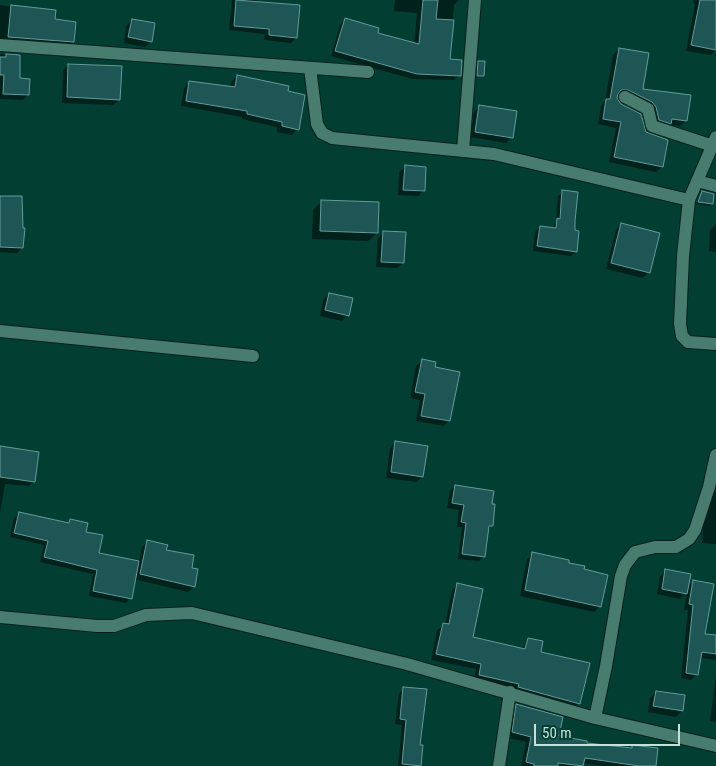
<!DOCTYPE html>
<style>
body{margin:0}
#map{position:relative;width:716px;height:766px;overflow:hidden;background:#033e33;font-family:"Roboto Condensed",sans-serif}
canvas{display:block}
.scale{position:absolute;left:534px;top:724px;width:146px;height:22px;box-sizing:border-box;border:2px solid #c6e0d8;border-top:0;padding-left:6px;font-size:15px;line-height:18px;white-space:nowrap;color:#c6e0d8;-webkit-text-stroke:4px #033e33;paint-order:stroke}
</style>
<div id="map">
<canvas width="716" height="766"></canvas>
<div class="scale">50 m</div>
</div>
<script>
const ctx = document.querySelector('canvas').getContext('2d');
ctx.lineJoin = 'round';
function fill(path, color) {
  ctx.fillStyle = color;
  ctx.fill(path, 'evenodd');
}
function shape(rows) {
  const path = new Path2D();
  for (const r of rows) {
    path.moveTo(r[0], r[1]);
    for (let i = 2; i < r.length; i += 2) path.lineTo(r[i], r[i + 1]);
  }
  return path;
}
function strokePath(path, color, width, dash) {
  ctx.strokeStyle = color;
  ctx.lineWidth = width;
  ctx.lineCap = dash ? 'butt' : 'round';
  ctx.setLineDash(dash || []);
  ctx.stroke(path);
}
const shadow = shape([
 [232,0,257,0,296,38,291,43,264,40,265,34,229,30],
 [395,0,459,0,454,5,449,60,460,75,454,80,412,79,331,56,340,25,345,19,376,34,414,44,417,13,394,11],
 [693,0,716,0,716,50,711,55,686,51,695,4,693,3],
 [0,5,54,11,53,21,73,42,68,47,0,42],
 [132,20,151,41,145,47,124,43,126,26],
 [619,49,641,90,686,120,680,126,668,124,664,129,653,125,646,107,622,95,616,95,617,102,645,133,662,167,656,172,609,162,616,128,598,124,601,106,605,101,613,55],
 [0,54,18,56,18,79,28,95,23,100,0,99],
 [479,62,483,76,475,78,476,64],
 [69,65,119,100,113,105,62,103,63,70],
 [237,76,286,92,297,129,292,135,277,132,277,127,242,119,242,117,181,106,184,88,189,82,230,88,231,82],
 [479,107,511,137,506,143,470,137,474,112],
 [405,167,424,190,418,196,398,195,399,172],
 [563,192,574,231,576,251,571,256,533,251,535,232,540,227,552,229,556,221,558,196],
 [702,192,712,203,709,206,696,204],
 [0,198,22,248,17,253,0,252],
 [322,201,377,233,368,241,312,239,313,210],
 [621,224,649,272,643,278,606,269,616,230],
 [716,224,716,252,709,251,710,230],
 [383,233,403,263,397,268,376,267,378,238],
 [329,294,348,315,342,321,320,316,323,300],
 [422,361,434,368,449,420,444,426,416,421,420,400,410,398,416,366],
 [396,442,422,476,417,482,386,478,390,448],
 [0,448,34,481,29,486,5,484,0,513],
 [716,474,716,544,702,543,704,517,711,502],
 [455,486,491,526,487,531,484,556,479,561,458,559,462,527,457,527,459,510,447,508,450,491],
 [19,513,67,524,70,520,84,533,97,554,139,562,142,547,147,542,190,569,197,570,194,587,188,592,134,579,130,598,126,603,89,596,93,574,40,562,44,545,10,537,14,518],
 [533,554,583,570,600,606,594,612,520,596,527,559],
 [666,571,687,588,693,582,704,634,716,635,716,660,700,658,697,674,691,680,681,678,688,610,684,610,687,592,680,599,657,594,660,576],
 [458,585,472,638,522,649,528,639,579,703,573,709,474,681,476,669,431,660,437,630,445,625,452,590],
 [716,676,716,722,710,721],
 [404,688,419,746,422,746,420,766,398,766,402,725,395,724,399,693],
 [656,692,684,696,682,711,676,717,648,712,650,698],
 [517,705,558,737,585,745,630,749,633,746,654,766,601,766,582,763,582,766,521,766,526,742,508,738,512,711]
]);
const building = shape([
 [236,0,300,5,297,38,269,35,269,29,234,26,236,0],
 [423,0,438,0,436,19,454,20,450,59,462,60,461,76,417,74,335,51,345,18,379,28,378,33,419,44,423,0],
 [700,0,716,0,716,50,691,45,700,0],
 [11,5,56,10,55,19,76,22,74,42,8,37,11,5],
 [132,19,155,23,152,42,128,37,132,19],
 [619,48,649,53,643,89,691,95,687,121,672,119,671,124,659,120,656,107,652,102,628,90,621,90,618,94,617,98,621,104,641,114,646,132,668,140,663,167,614,157,621,122,603,119,606,99,610,99,619,48],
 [6,54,20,55,20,78,30,79,29,95,3,94,4,75,0,75,0,57,6,57,6,54],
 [478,61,485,61,484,76,477,76,478,61],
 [68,64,122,66,120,100,67,97,68,64],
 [237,75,289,86,288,91,305,95,299,130,282,126,282,122,247,114,247,111,186,101,189,81,235,87,237,75],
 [479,105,517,111,513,138,475,132,479,105],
 [405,165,426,167,425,191,403,190,405,165],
 [562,190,578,192,575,221,575,230,579,231,577,252,537,246,540,226,556,228,557,218,560,219,562,190],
 [702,191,714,194,713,204,698,202,702,191],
 [0,196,22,196,23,228,25,228,23,248,0,247,0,196],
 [321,200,379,202,378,233,320,231,321,200],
 [621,223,660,233,650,273,611,263,621,223],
 [383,231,406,232,404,263,381,262,383,231],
 [329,293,353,298,349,316,325,310,329,293],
 [422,359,436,362,435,367,460,372,450,421,421,416,425,394,415,392,422,359],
 [395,441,428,446,423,477,391,472,395,441],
 [0,446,39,452,35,482,0,477,0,446],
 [455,485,494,491,492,504,495,504,493,526,489,526,485,557,462,554,466,523,461,522,464,505,452,503,455,485],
 [19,512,69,523,70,519,88,523,86,532,103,535,99,553,139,561,132,599,93,591,97,570,44,557,48,541,14,533,19,512],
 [147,540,168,545,166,550,194,555,192,568,198,569,195,587,140,574,147,540],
 [532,552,569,560,569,563,585,566,584,569,608,575,601,607,525,590,532,552],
 [665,569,691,574,687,594,662,589,665,569],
 [693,580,714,584,705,634,716,635,716,654,702,652,698,675,686,673,693,605,689,604,693,580],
 [457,583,483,589,473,637,525,649,528,638,543,641,541,652,590,663,580,704,518,687,519,684,479,675,481,664,436,654,443,623,449,624,457,583],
 [403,687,427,689,420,745,423,745,421,766,402,764,406,720,400,719,403,687],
 [656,691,685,695,683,711,653,706,656,691],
 [516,704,563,717,559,736,587,741,587,743,632,748,632,745,658,748,656,766,639,766,585,758,583,766,558,763,558,766,534,766,534,764,526,762,531,737,512,732,516,704]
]);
const minor = shape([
 [0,45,368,72],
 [310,68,317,124,322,133,332,138,494,154,689,200],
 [625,97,648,109,652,126,713,146],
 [716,137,689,200,683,256,680,324,682,336,688,342,716,344],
 [463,151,475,0],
 [697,181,716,186],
 [0,331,253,356],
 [0,617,97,626,114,626,146,615,192,613,407,664,595,718,716,746],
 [595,718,606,666,621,576,625,565,635,552,655,547,676,547,689,539,695,530,709,487,716,455],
 [499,766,510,692]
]);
fill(shadow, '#0007');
fill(building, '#1e5656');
strokePath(building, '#639b9b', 1);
strokePath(minor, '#06211b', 14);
strokePath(minor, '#487c6e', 12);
</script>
